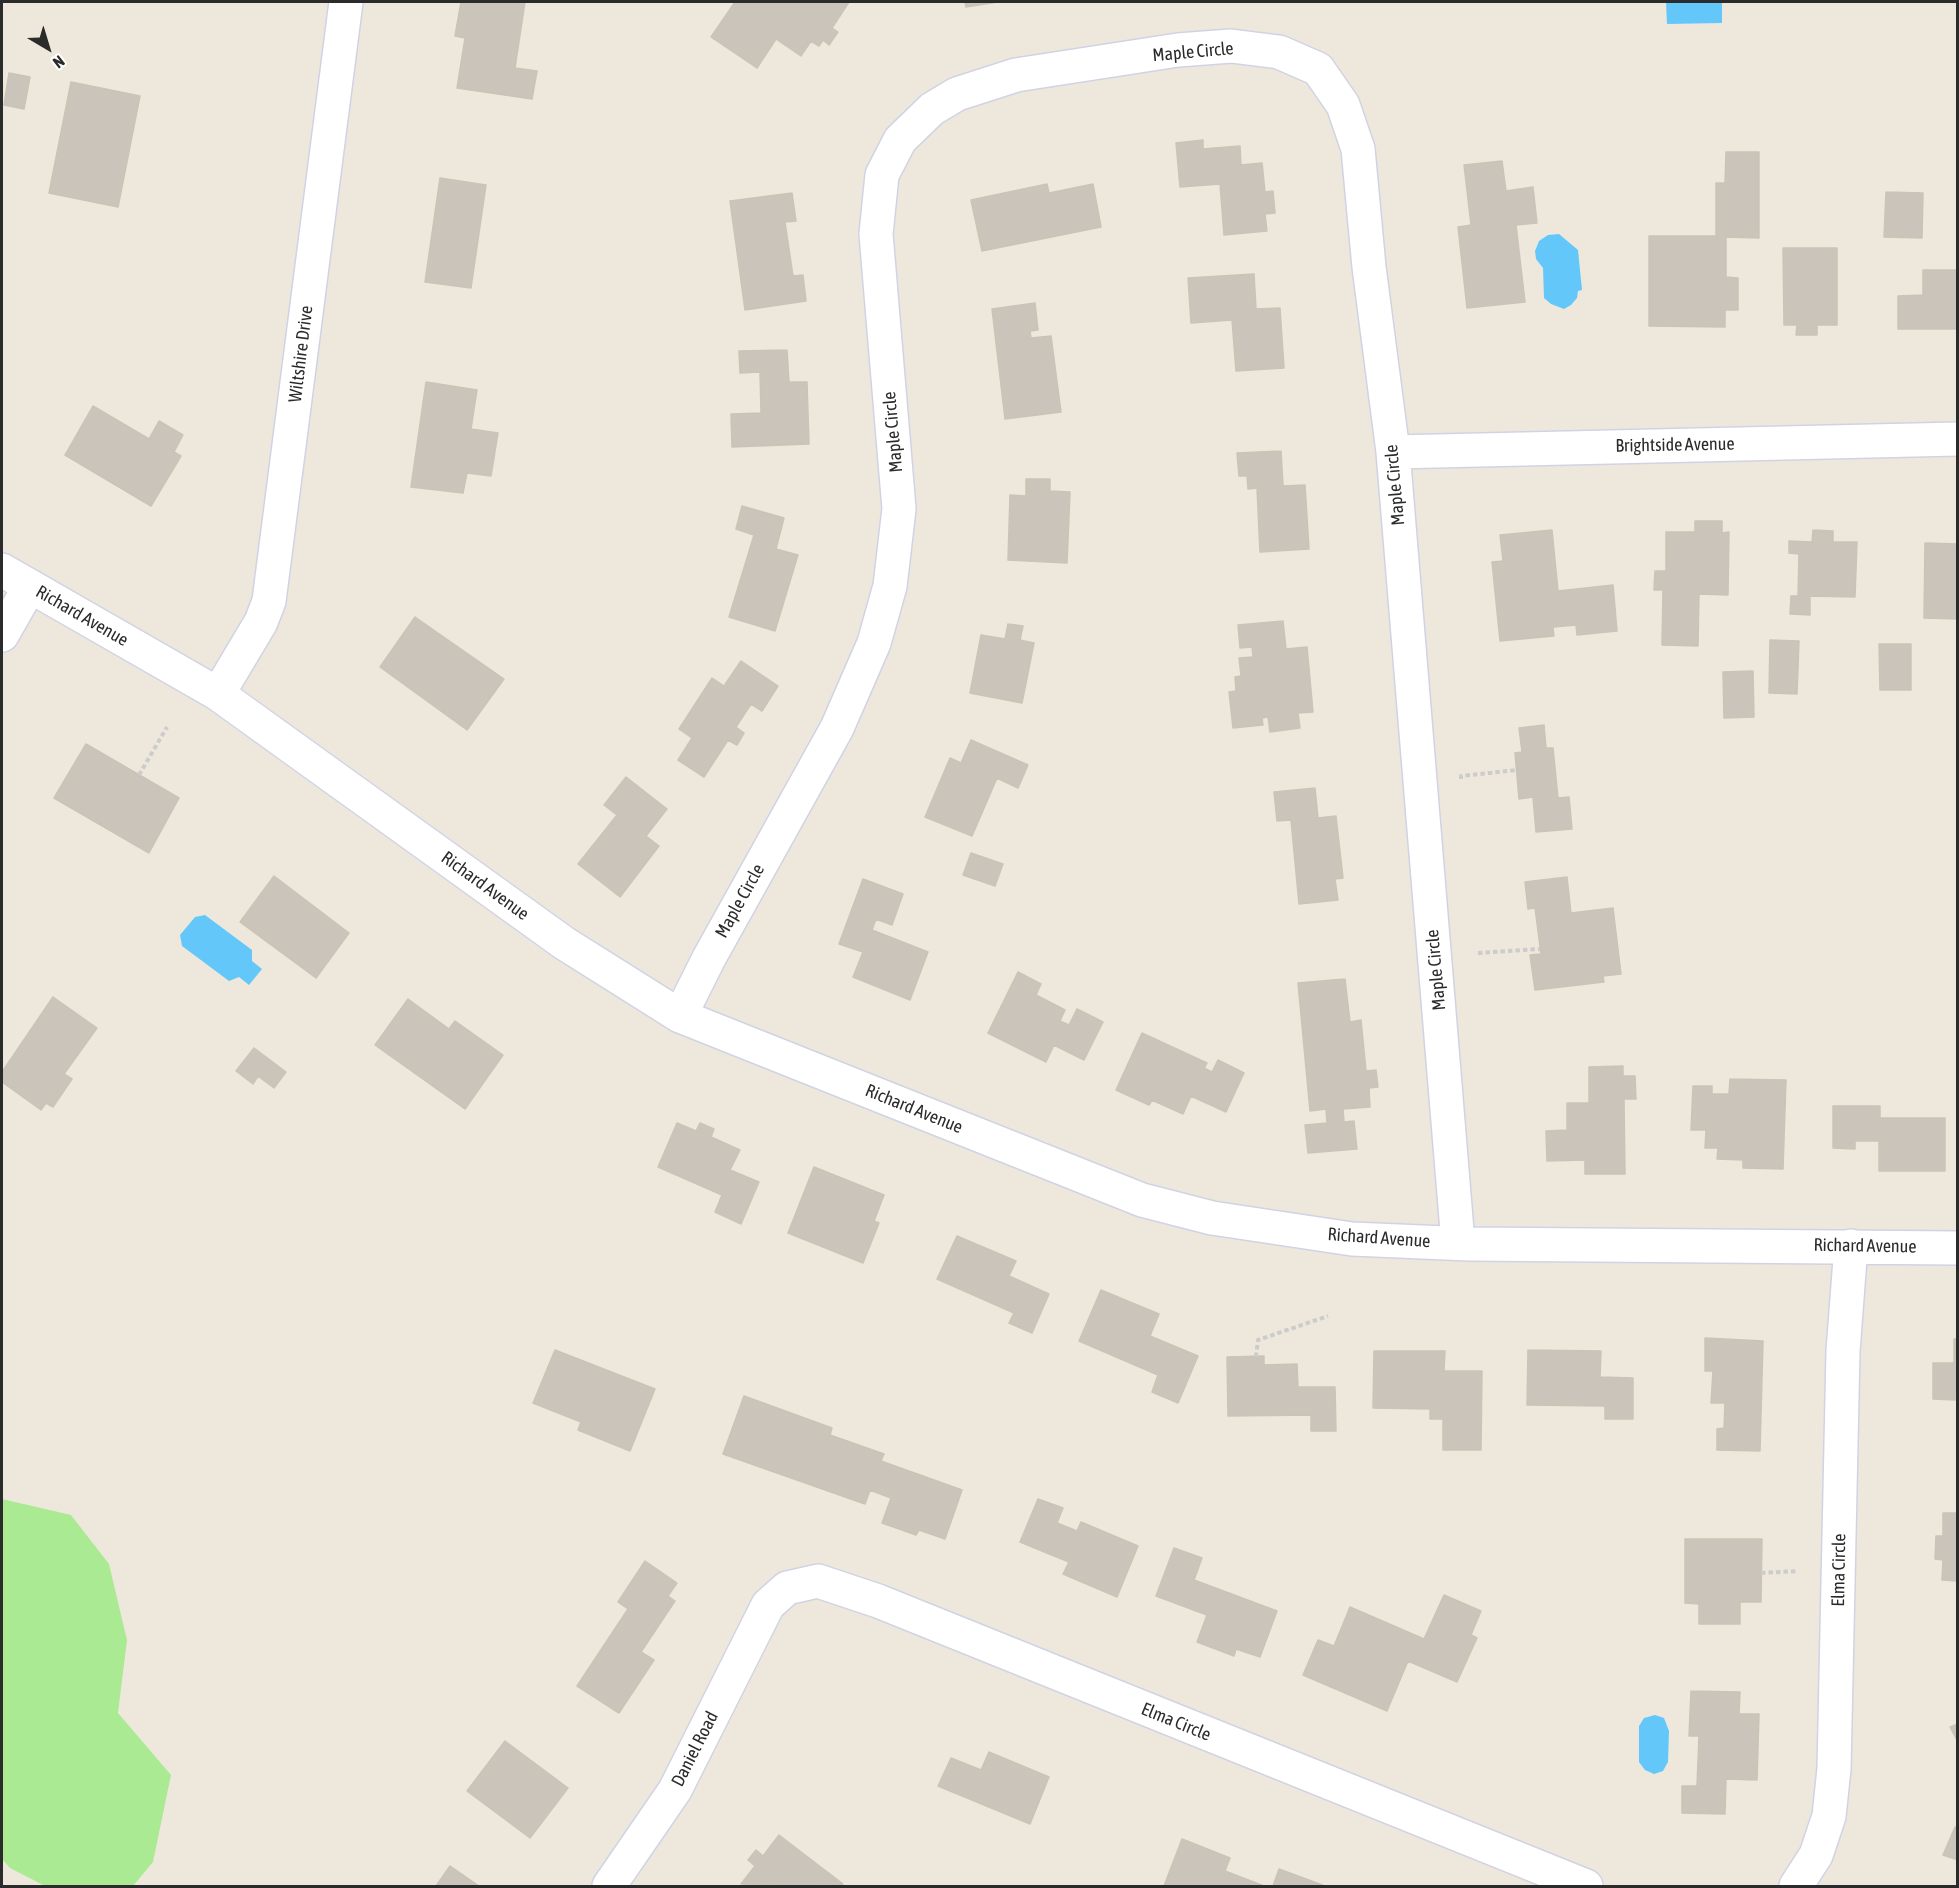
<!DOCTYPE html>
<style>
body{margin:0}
#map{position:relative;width:1959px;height:1888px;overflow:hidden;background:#eee8dc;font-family:"Asap Condensed",sans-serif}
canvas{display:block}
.frame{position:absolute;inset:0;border:3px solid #2b2b2b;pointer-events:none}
.north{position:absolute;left:18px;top:18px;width:60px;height:60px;-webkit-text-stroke:4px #fff;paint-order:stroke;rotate:142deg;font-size:16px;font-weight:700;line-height:24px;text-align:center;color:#2b2b2b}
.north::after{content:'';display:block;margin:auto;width:21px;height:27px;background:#2b2b2b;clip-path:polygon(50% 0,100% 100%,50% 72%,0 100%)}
</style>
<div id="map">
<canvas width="1959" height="1888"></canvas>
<div class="frame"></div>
<div class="north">N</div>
</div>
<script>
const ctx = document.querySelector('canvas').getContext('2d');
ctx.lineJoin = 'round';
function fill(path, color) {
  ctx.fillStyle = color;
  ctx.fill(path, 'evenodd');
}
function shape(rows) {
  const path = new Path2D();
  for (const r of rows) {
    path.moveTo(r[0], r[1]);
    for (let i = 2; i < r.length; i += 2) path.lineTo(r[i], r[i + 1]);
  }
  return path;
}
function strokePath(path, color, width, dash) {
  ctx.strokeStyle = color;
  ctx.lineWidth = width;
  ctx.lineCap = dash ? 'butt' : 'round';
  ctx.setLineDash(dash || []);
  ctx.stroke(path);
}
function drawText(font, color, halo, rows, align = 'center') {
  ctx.font = font + ' "Asap Condensed",sans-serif';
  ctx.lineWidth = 4.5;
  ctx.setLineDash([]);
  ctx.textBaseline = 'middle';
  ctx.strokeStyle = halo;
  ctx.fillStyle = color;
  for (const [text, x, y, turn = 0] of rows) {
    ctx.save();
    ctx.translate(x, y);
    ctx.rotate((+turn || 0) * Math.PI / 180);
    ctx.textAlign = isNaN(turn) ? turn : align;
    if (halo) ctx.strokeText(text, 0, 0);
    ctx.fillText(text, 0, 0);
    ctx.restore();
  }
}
const green = shape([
 [2,1499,71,1515,109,1564,127,1640,118,1713,171,1775,153,1862,133,1886,45,1886,10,1868,2,1859]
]);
const water = shape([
 [1666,2,1722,2,1722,23,1667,24],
 [1559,234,1578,250,1582,290,1578,291,1577,298,1571,305,1564,309,1551,304,1544,298,1543,268,1536,259,1535,251,1539,241,1548,235],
 [205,915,252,950,252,961,262,969,249,985,239,977,229,981,182,946,180,935,195,917],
 [1655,1715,1664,1718,1669,1731,1668,1762,1663,1771,1654,1774,1645,1770,1639,1762,1639,1726,1644,1718]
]);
const building = shape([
 [461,2,525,2,515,68,537,71,532,99,457,88,465,38,455,36,461,2],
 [735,2,849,2,832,28,838,32,829,45,823,40,819,46,811,41,801,56,776,39,757,68,711,37,735,2],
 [965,2,998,2,966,7,965,2],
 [9,73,30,77,24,109,4,105,9,73],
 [71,82,140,96,118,207,49,193,71,82],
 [1203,140,1203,149,1240,146,1241,165,1262,163,1265,192,1273,191,1275,213,1265,214,1267,231,1224,235,1220,184,1180,187,1176,143,1203,140],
 [1726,152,1759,152,1759,238,1726,237,1726,277,1738,278,1738,310,1725,310,1725,327,1649,326,1649,236,1716,236,1716,183,1725,183,1726,152],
 [1502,161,1506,191,1533,187,1537,223,1516,225,1525,302,1467,308,1458,227,1471,225,1464,165,1502,161],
 [440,178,486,185,471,288,425,282,440,178],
 [1047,184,1049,193,1093,184,1101,227,982,251,971,200,1047,184],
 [1886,192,1923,193,1922,238,1884,237,1886,192],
 [792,193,796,221,785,222,793,276,803,275,806,301,745,310,730,201,792,193],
 [1783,248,1837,248,1837,325,1817,325,1817,335,1796,335,1797,325,1784,325,1783,248],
 [1923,270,1958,270,1958,329,1898,329,1898,296,1923,295,1923,270],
 [1254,274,1256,309,1280,308,1284,368,1236,371,1232,320,1191,323,1188,278,1254,274],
 [1035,303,1038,330,1030,331,1031,338,1051,336,1061,412,1005,419,992,309,1035,303],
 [787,350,789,382,807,382,809,444,732,447,731,414,761,413,760,372,740,373,739,351,787,350],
 [426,382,477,390,471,429,498,433,491,476,467,473,463,493,411,487,426,382],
 [93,406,149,439,159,421,183,435,174,452,181,456,151,506,65,455,93,406],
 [1281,451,1283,486,1305,485,1309,549,1260,552,1257,488,1248,489,1247,476,1239,476,1237,453,1281,451],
 [1026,479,1050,479,1050,491,1070,492,1067,563,1008,560,1010,495,1026,496,1026,479],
 [742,506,784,518,776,549,798,555,775,631,729,617,754,535,736,529,742,506],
 [1695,521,1722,521,1722,533,1729,532,1728,595,1699,594,1698,646,1662,645,1663,590,1654,590,1655,571,1666,571,1666,532,1695,532,1695,521],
 [1552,530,1558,591,1613,585,1617,631,1577,635,1576,625,1553,627,1554,636,1500,641,1492,562,1503,561,1500,535,1552,530],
 [1813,530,1833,531,1833,542,1857,542,1855,597,1810,596,1810,615,1790,614,1791,596,1798,596,1799,554,1789,553,1789,541,1812,542,1813,530],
 [1925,543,1958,544,1958,619,1924,618,1925,543],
 [415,617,504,679,467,730,380,667,415,617],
 [1283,621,1286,649,1307,647,1313,712,1298,713,1300,728,1270,732,1268,717,1262,718,1263,725,1233,728,1229,692,1236,691,1235,677,1241,676,1239,658,1253,657,1252,647,1240,648,1238,625,1283,621],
 [1008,624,1023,626,1020,640,1034,643,1022,703,970,693,981,635,1005,639,1008,624],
 [1770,640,1799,641,1797,694,1769,693,1770,640],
 [1879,644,1911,644,1911,690,1880,690,1879,644],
 [741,661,778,686,762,711,751,704,736,727,744,733,737,745,728,740,704,777,678,760,692,738,679,729,712,678,724,686,741,661],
 [1753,671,1754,717,1724,718,1723,672,1753,671],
 [1544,725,1546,748,1553,748,1558,798,1569,797,1572,829,1536,832,1533,797,1519,799,1515,753,1522,752,1519,728,1544,725],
 [971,740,1028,765,1018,788,997,778,972,836,925,817,950,758,961,763,971,740],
 [86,744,179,798,149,853,54,798,86,744],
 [626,777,667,809,646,836,659,846,620,897,578,864,617,815,604,805,626,777],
 [1315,788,1318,818,1336,816,1343,878,1335,879,1338,900,1299,904,1291,820,1277,821,1274,792,1315,788],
 [971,853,1003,864,995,886,963,875,971,853],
 [274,876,349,933,316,978,240,922,274,876],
 [1567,877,1571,913,1613,908,1621,974,1603,976,1604,982,1535,990,1530,955,1541,954,1535,908,1528,909,1525,882,1567,877],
 [863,879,903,894,892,925,876,919,872,930,928,952,910,1000,853,977,863,952,839,944,863,879],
 [1018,972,1041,984,1036,995,1065,1010,1060,1021,1069,1025,1077,1009,1103,1022,1084,1060,1054,1045,1046,1062,988,1033,1018,972],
 [1345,979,1350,1022,1361,1020,1366,1071,1376,1070,1378,1087,1369,1088,1370,1107,1343,1109,1344,1122,1354,1121,1357,1149,1308,1153,1305,1125,1327,1123,1326,1109,1310,1111,1298,983,1345,979],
 [53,997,97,1028,64,1074,72,1079,53,1107,46,1103,41,1110,2,1082,2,1072,53,997],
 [408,999,449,1029,455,1021,503,1055,465,1109,375,1045,408,999],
 [1142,1033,1207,1063,1204,1068,1212,1072,1218,1060,1244,1073,1226,1112,1191,1096,1183,1114,1152,1100,1149,1105,1116,1090,1142,1033],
 [254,1048,286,1072,274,1088,258,1076,253,1084,236,1071,254,1048],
 [1623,1066,1623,1076,1635,1076,1636,1099,1624,1099,1625,1174,1585,1174,1585,1160,1547,1161,1546,1131,1567,1130,1567,1103,1589,1103,1589,1067,1623,1066],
 [1730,1079,1786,1080,1783,1169,1743,1168,1743,1160,1717,1159,1718,1148,1705,1148,1706,1130,1691,1130,1693,1086,1712,1086,1712,1094,1729,1094,1730,1079],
 [1833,1106,1880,1106,1880,1118,1945,1118,1945,1171,1879,1171,1879,1141,1855,1141,1855,1149,1833,1148,1833,1106],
 [677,1123,696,1131,700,1123,714,1129,711,1137,740,1150,730,1170,759,1182,741,1224,715,1212,722,1195,658,1167,677,1123],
 [814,1167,884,1195,874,1221,879,1223,863,1263,788,1233,814,1167],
 [957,1236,1016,1261,1009,1276,1049,1294,1032,1333,1009,1323,1014,1313,937,1279,957,1236],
 [1101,1290,1159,1314,1150,1336,1198,1356,1178,1403,1152,1392,1158,1375,1079,1341,1101,1290],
 [1705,1338,1763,1341,1760,1451,1717,1450,1717,1429,1724,1428,1725,1403,1711,1403,1713,1371,1705,1371,1705,1338],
 [1954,1339,1958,1339,1958,1392,1955,1392,1955,1400,1933,1399,1933,1363,1954,1363,1954,1339],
 [555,1350,655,1389,630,1451,578,1430,581,1422,533,1403,555,1350],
 [1528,1350,1601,1351,1600,1377,1633,1378,1633,1419,1605,1419,1605,1406,1527,1405,1528,1350],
 [1374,1351,1445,1351,1444,1371,1482,1371,1481,1450,1443,1450,1443,1419,1430,1419,1430,1409,1373,1408,1374,1351],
 [1264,1356,1264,1365,1297,1364,1298,1387,1335,1387,1336,1431,1311,1431,1311,1415,1228,1416,1227,1357,1264,1356],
 [744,1396,832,1428,830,1435,884,1454,881,1461,962,1490,945,1539,919,1530,916,1535,882,1523,891,1498,870,1490,865,1504,723,1454,744,1396],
 [1038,1499,1063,1508,1057,1523,1077,1531,1081,1522,1138,1546,1117,1597,1063,1574,1069,1562,1020,1542,1038,1499],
 [1943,1513,1958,1513,1958,1581,1942,1580,1943,1560,1935,1559,1936,1536,1943,1536,1943,1513],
 [1685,1539,1762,1539,1761,1602,1740,1602,1740,1624,1699,1624,1699,1604,1685,1603,1685,1539],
 [1174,1548,1202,1558,1194,1580,1277,1611,1260,1657,1236,1649,1234,1656,1197,1642,1207,1615,1156,1596,1174,1548],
 [645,1561,677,1583,668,1596,675,1601,641,1652,654,1660,619,1713,577,1686,628,1609,618,1602,645,1561],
 [1444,1595,1481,1611,1471,1635,1477,1638,1457,1682,1408,1661,1387,1711,1303,1675,1318,1640,1334,1646,1350,1607,1424,1639,1444,1595],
 [1691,1691,1740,1692,1739,1714,1759,1714,1757,1780,1726,1779,1725,1814,1682,1813,1682,1786,1697,1786,1699,1736,1689,1736,1691,1691],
 [1958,1724,1958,1742,1950,1727,1958,1724],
 [505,1741,568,1788,530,1838,467,1791,505,1741],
 [989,1752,1049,1777,1030,1824,938,1786,951,1758,981,1770,989,1752],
 [1955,1827,1958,1828,1958,1860,1943,1855,1955,1827],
 [779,1835,843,1884,841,1886,741,1884,755,1866,748,1860,756,1850,763,1856,779,1835],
 [1182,1839,1230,1858,1225,1871,1264,1886,1164,1886,1182,1839],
 [450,1866,479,1886,436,1886,450,1866],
 [1279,1869,1325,1886,1273,1886,1279,1869]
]);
const path = shape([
 [139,775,167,727],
 [1461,779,1461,776,1517,770],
 [1478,953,1540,949],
 [1256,1357,1258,1340,1328,1316],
 [1761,1573,1798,1571]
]);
const minor = shape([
 [1393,452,1958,439],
 [2,570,218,694,564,943,680,1016,1142,1200,1212,1218,1352,1239,1469,1244,1958,1248],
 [2,635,30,586],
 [218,694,261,622,269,601,346,2],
 [680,1016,709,958,837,728,874,643,890,586,899,509,876,234,882,175,900,140,932,109,957,94,1016,75,1178,50,1231,46,1279,52,1318,69,1343,105,1358,149,1369,267,1393,452,1458,1243],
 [609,1886,675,1790,768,1605,787,1588,818,1581,878,1601,1586,1886],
 [1796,1886,1816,1855,1829,1816,1834,1769,1843,1351,1851,1246]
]);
const streetNames = [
 ["Maple Circle",1193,52,-5],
 ["Wiltshire Drive",301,354,-83],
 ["Maple Circle",893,432,-95],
 ["Brightside Avenue",1675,445,-1],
 ["Maple Circle",1395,485,-95],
 ["Richard Avenue",82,616,30],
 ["Richard Avenue",485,886,36],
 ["Maple Circle",740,901,-61],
 ["Maple Circle",1436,970,-95],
 ["Richard Avenue",914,1109,22],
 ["Richard Avenue",1379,1238,4],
 ["Richard Avenue",1865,1246,1],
 ["Elma Circle",1839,1570,-89],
 ["Elma Circle",1176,1722,22],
 ["Daniel Road",695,1749,-63]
];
fill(green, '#aaea93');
fill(water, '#64c7fa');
fill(building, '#cac4bb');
strokePath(building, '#cac4b5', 1.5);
strokePath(minor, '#d1d3e5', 36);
strokePath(path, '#ccc', 4, [4.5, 3]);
strokePath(minor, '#fff', 33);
drawText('18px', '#2b2b2b', '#fff', streetNames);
</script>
